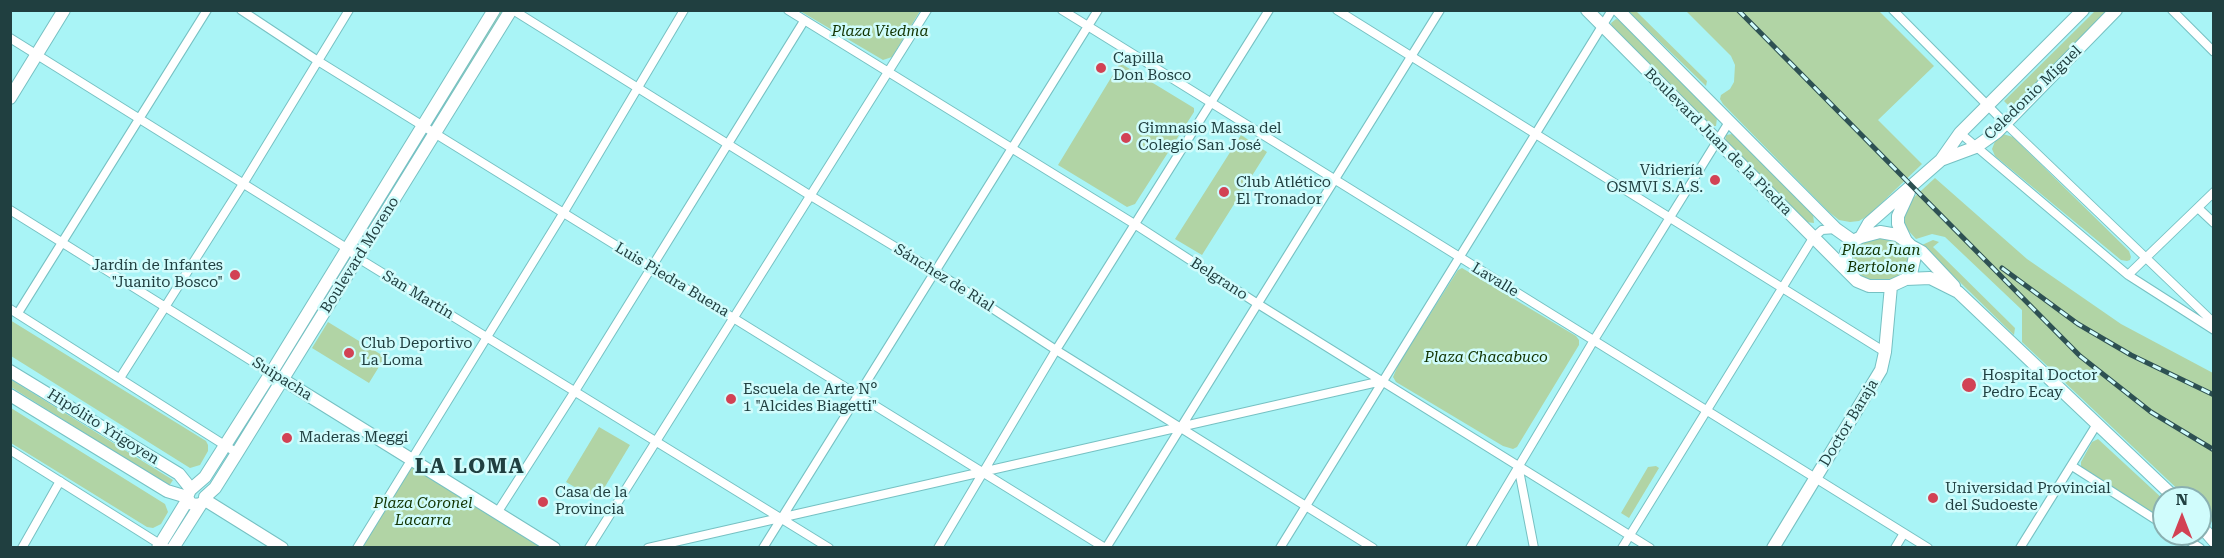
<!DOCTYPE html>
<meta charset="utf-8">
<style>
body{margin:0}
#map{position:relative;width:2224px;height:558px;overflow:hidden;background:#a9f4f6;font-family:"Roboto Serif",serif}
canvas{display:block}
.frame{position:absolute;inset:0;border:12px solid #203f40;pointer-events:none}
.north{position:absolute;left:2152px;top:486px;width:60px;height:60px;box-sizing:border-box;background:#d0fcfc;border:2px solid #8ab0b1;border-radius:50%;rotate:0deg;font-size:16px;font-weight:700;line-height:24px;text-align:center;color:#203f40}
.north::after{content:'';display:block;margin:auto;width:21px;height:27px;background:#d24254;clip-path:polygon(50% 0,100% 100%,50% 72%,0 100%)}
</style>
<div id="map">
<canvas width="2224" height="558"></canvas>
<div class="frame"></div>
<div class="north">N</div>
</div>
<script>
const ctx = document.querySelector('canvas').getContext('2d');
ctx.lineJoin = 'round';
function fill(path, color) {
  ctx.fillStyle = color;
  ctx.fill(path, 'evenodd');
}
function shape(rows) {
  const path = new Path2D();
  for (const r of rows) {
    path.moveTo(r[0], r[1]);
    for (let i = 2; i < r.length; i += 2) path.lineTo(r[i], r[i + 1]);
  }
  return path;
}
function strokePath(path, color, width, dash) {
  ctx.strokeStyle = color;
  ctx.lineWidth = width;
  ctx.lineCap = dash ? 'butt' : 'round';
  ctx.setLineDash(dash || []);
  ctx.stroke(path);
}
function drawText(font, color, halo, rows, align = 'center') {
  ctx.font = font + ' "Roboto Serif",serif';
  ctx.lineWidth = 5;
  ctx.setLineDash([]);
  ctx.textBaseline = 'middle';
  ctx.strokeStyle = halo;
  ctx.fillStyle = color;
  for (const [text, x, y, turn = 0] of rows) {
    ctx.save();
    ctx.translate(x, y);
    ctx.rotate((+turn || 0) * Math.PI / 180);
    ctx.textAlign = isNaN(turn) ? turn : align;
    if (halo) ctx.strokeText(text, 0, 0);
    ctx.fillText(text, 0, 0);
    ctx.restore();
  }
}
const green = shape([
 [800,11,920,10,920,11,892,57,883,60],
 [1628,11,1636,11,1707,81,1706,86],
 [1686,11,1879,11,1934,66,1878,120,1922,164,1869,215,1859,221,1850,222,1839,220,1829,212,1723,104,1720,99,1721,95,1730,89,1734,82,1735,65,1731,56],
 [2095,11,2113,11,2013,110,2004,101],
 [501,12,502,16,439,117,436,118,435,114,497,13],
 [1616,19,1619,20,1717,118,1716,126,1709,126,1612,27,1611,23],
 [1120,63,1194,108,1194,112,1135,204,1127,207,1058,165],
 [1732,134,1813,214,1814,223,1806,222,1725,141,1726,135],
 [2003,134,2013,137,2129,251,2131,257,2130,260,2127,261,2121,260,1995,156,1992,149,1996,139],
 [1241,135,1267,152,1202,255,1175,239],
 [425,137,426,140,363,242,359,243,359,239,421,138],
 [1935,178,2027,259,2121,324,2213,373,2213,523,2200,510,2200,498,2187,498,2022,342,2022,310,1945,237,1932,234,1916,239,1906,228,1903,217,1911,200],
 [1880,237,1890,238,1905,246,1910,255,1906,272,1888,281,1870,281,1860,276,1854,271,1852,260,1852,254,1857,245],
 [1933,240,1939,242,1933,247,2015,328,2014,335,1922,245],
 [1462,268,1576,336,1579,340,1579,345,1517,447,1513,449,1503,446,1396,382,1393,377,1399,363,1458,270],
 [10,320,206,441,208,445,208,451,200,465,190,468,11,356],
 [328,322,385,357,369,383,312,348],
 [10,379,173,480,169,486,11,387],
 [11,408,165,504,168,512,161,524,153,528,147,527,11,443],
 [599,427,630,445,597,500,566,482],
 [2098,439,2164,500,2164,520,2083,469,2081,466,2081,462,2092,442],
 [1656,466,1659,468,1629,518,1621,513,1648,467],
 [413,467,418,468,541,547,360,548,408,470]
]);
const street = shape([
 [241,10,318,61,1105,548],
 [513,10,811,196,935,271,1056,350,1373,548],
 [788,10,1136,225,1258,304,1650,548],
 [1062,10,1928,548],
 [1337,10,1885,352],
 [1893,10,2005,123,2214,323],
 [2172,10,2214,52],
 [10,38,348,249,358,258,829,548],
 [1960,133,2128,275,2214,330],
 [2198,208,2214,223],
 [10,210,271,373],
 [2128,275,2214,192],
 [10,309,237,453],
 [18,313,207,10],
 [120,378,243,184,349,10],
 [10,450,166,548],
 [1518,465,1534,548],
 [2072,466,2164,525],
 [497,513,575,391,804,21],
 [2179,534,2200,548],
 [22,548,60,481],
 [357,548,564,212,684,10],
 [589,548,927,10],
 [648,548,1382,381],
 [763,548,1098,10],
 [938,548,1056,350,1269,10],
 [1106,548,1440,10],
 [1280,548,1612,10],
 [1470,548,1594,340,1729,122],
 [1622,548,1813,238,1822,230,1836,229],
 [1895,548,1904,533],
 [2020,548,2097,424]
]);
const secondary = shape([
 [1587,10,1849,273],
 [1618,10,1836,229,1853,241],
 [10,98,64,10],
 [1941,160,1976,147,1997,132,2116,10],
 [1880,232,1897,235,1906,241,1911,246,1915,256,1911,274,1906,279,1891,286,1869,286,1857,281,1849,273,1846,260,1846,252,1853,241,1861,237,1880,232],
 [1861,237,1869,223,1941,160,1960,133,2083,10],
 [1906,241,1898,224,1898,216,1909,192],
 [1911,246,1922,252,1954,286],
 [1906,279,1930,278,1958,292,2175,498],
 [10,371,179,474,191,489],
 [277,376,554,548],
 [10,395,167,491,187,497,190,503,195,505,201,504,205,500],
 [187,497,190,490,205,477,271,373,494,10],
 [205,497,215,488,237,453,511,10],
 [205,500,282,548],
 [2200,525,2214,541],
 [158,548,188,499],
 [173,548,201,504],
 [1773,548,1881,370,1885,352,1891,286]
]);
const rail = shape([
 [1738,10,2080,356,2151,412,2214,450],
 [2002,268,2078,324,2131,355,2214,395]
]);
const markers = [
 [1101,68,6,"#d24254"],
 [1126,138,6,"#d24254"],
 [1715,180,6,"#d24254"],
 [1224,192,6,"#d24254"],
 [235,275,6,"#d24254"],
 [349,353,6,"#d24254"],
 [1969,385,8,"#d24254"],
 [731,399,6,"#d24254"],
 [287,438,6,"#d24254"],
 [1933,498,6,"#d24254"],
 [543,502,6,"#d24254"]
];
const parkNames = [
 ["Plaza Viedma",880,32],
 ["Plaza Juan",1881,251],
 ["Bertolone",1881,268],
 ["Plaza Chacabuco",1486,358],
 ["Plaza Coronel",423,504],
 ["Lacarra",423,521]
];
const poiNames = [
 ["Capilla",1113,59],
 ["Don Bosco",1113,76],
 ["Gimnasio Massa del",1138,129],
 ["Colegio San José",1138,146],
 ["Vidriería",1703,171,"right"],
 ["OSMVI S.A.S.",1703,188,"right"],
 ["Club Atlético",1236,183],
 ["El Tronador",1236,200],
 ["Jardín de Infantes",223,266,"right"],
 ["\"Juanito Bosco\"",223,283,"right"],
 ["Club Deportivo",361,344],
 ["La Loma",361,361],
 ["Hospital Doctor",1982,376],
 ["Pedro Ecay",1982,393],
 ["Escuela de Arte N°",743,390],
 ["1 \"Alcides Biagetti\"",743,407],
 ["Maderas Meggi",299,438],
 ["Universidad Provincial",1945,489],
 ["del Sudoeste",1945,506],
 ["Casa de la",555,493],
 ["Provincia",555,510]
];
const streetNames = [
 ["Celedonio Miguel",2033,93,-44],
 ["Boulevard Juan de la Piedra",1718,142,45],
 ["Boulevard Moreno",360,255,-58],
 ["Sánchez de Rial",944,278,32],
 ["Belgrano",1219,279,33],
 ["Luis Piedra Buena",672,280,31],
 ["Lavalle",1495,280,31],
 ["San Martín",418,295,31],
 ["Suipacha",282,379,32],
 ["Doctor Baraja",1849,423,-59],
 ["Hipólito Yrigoyen",103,427,32]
];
const districtNames = [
 ["LA LOMA",470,467]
];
fill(green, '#b1d4a5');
strokePath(street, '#76c1c3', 10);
strokePath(secondary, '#76c1c3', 14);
strokePath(street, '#fff', 8);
strokePath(secondary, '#fff', 12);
strokePath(rail, '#2e5153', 5);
strokePath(rail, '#d0fcfc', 3, [9]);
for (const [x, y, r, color] of markers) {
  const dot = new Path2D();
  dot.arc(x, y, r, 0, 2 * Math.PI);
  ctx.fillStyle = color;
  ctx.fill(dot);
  strokePath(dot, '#d0fcfc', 2);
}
drawText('italic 15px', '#113301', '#d0fcfc', parkNames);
drawText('15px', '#203f40', '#d0fcfc', poiNames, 'left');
drawText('15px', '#203f40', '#d0fcfc', streetNames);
ctx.letterSpacing = '1.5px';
drawText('bold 21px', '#203f40', '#d0fcfc', districtNames);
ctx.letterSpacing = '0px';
</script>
